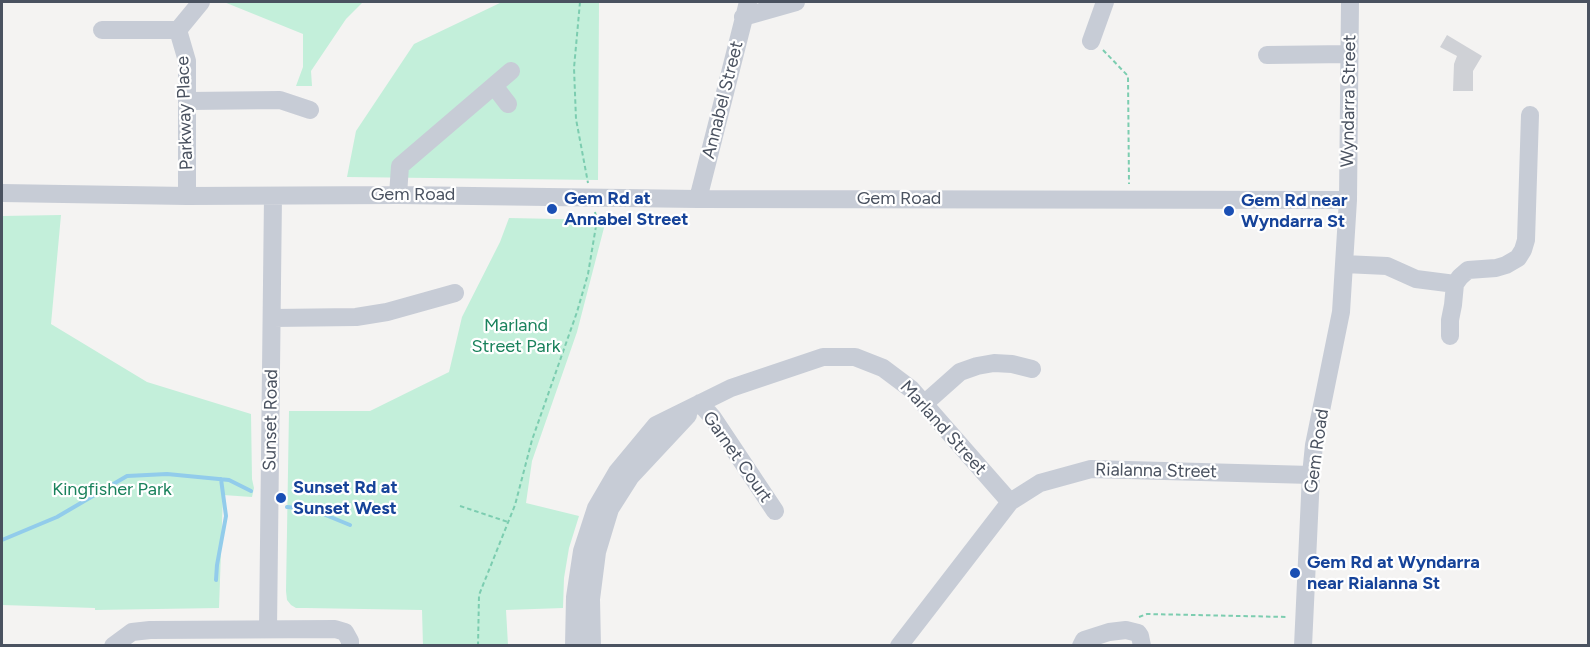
<!DOCTYPE html>
<style>
body{margin:0}
#map{position:relative;width:1590px;height:647px;overflow:hidden;background:#f4f3f2;font-family:Figtree,sans-serif}
canvas{display:block}
.frame{position:absolute;inset:0;border:3px solid #4a5260;pointer-events:none}
</style>
<div id="map">
<canvas width="1590" height="647"></canvas>
<div class="frame"></div>
</div>
<script>
const ctx = document.querySelector('canvas').getContext('2d');
ctx.lineJoin = 'round';
function fill(path, color) {
  ctx.fillStyle = color;
  ctx.fill(path, 'evenodd');
}
function shape(rows) {
  const path = new Path2D();
  for (const r of rows) {
    path.moveTo(r[0], r[1]);
    for (let i = 2; i < r.length; i += 2) path.lineTo(r[i], r[i + 1]);
  }
  return path;
}
function strokePath(path, color, width, dash) {
  ctx.strokeStyle = color;
  ctx.lineWidth = width;
  ctx.lineCap = dash ? 'butt' : 'round';
  ctx.setLineDash(dash || []);
  ctx.stroke(path);
}
function drawText(font, color, halo, rows, align = 'center') {
  ctx.font = font + ' Figtree,sans-serif';
  ctx.lineWidth = 4.5;
  ctx.setLineDash([]);
  ctx.textBaseline = 'middle';
  ctx.strokeStyle = halo;
  ctx.fillStyle = color;
  for (const [text, x, y, turn = 0] of rows) {
    ctx.save();
    ctx.translate(x, y);
    ctx.rotate((+turn || 0) * Math.PI / 180);
    ctx.textAlign = isNaN(turn) ? turn : align;
    if (halo) ctx.strokeText(text, 0, 0);
    ctx.fillText(text, 0, 0);
    ctx.restore();
  }
}
const green = shape([
 [224,2,363,2,346,19,311,71,312,86,296,86,303,67,303,34],
 [502,2,599,2,598,180,347,177,356,131,414,44],
 [61,215,51,324,147,382,251,414,252,479,254,488,252,497,223,495,219,608,95,610,95,608,2,605,2,216],
 [509,218,606,220,577,332,532,461,526,503,579,516,569,548,564,578,563,608,506,610,508,645,423,646,422,610,306,608,296,608,291,605,287,600,286,591,289,411,370,411,449,372,462,317,500,242]
]);
const stream = shape([
 [287,507,311,509,350,525],
 [2,540,57,517,127,476,167,474,229,480,251,491],
 [216,580,217,565,226,516,221,479]
]);
const building = shape([
 [1447,35,1482,56,1473,71,1473,91,1453,91,1454,64,1457,56,1440,47]
]);
const path = shape([
 [580,2,574,68,576,119,588,183],
 [1103,50,1128,76,1129,184],
 [460,506,508,522],
 [1139,617,1147,614,1288,617],
 [478,646,479,595,515,505,532,440,577,312,588,274,597,220,595,212]
]);
const minor = shape([
 [743,17,796,2],
 [102,30,178,30],
 [1091,41,1105,2],
 [1267,55,1349,54],
 [495,87,508,104],
 [189,101,280,100,310,110],
 [2,193,187,196,398,195,698,199,1348,200],
 [398,195,400,166,511,71],
 [187,196,187,61,178,30,201,2],
 [698,199,748,2],
 [1344,264,1387,266,1416,279,1455,284],
 [273,318,356,317,387,312,455,293],
 [1450,336,1450,320,1453,305,1455,284,1460,277,1468,270,1496,268,1506,265,1518,258,1523,250,1526,240,1530,115],
 [700,403,713,418,775,511],
 [924,404,960,372,977,366,994,363,1012,364,1032,369],
 [268,629,273,196],
 [113,646,132,632,150,630,335,629,345,632,350,641,350,646],
 [574,646,575,597,582,551,596,508,617,472,656,425,731,388,823,357,855,357,883,368,911,389,1010,502],
 [592,646,591,599,597,552,610,509,631,476,688,415],
 [899,646,1010,502,1040,483,1091,469,1311,475],
 [1081,646,1084,640,1109,632,1126,630,1138,633,1140,636,1142,646],
 [1303,646,1311,475,1314,445,1341,312,1348,200,1350,2]
]);
const markers = [
 [552,209,6,"#1a4fb4"],
 [1229,211,6,"#1a4fb4"],
 [281,498,6,"#1a4fb4"],
 [1295,573,6,"#1a4fb4"]
];
const streetNames = [
 ["Annabel Street",723,100,-76],
 ["Wyndarra Street",1349,101,-89],
 ["Parkway Place",185,113,-92],
 ["Gem Road",413,195],
 ["Gem Road",899,199],
 ["Sunset Road",271,420,-89],
 ["Marland Street",943,428,48],
 ["Gem Road",1317,451,-82],
 ["Garnet Court",737,457,55],
 ["Rialanna Street",1156,471,1]
];
const transitNames = [
 ["Gem Rd at",564,199],
 ["Annabel Street",564,220],
 ["Gem Rd near",1241,201],
 ["Wyndarra St",1241,222],
 ["Sunset Rd at",293,488],
 ["Sunset West",293,509],
 ["Gem Rd at Wyndarra",1307,563],
 ["near Rialanna St",1307,584]
];
const parkNames = [
 ["Marland",516,326],
 ["Street Park",516,347],
 ["Kingfisher Park",112,490]
];
fill(green, '#c3efda');
strokePath(stream, '#92cceb', 4);
fill(building, '#cfd1d6');
strokePath(path, '#7ccdb0', 2, [4.5, 3]);
strokePath(minor, '#c7ccd6', 18);
for (const [x, y, r, color] of markers) {
  const dot = new Path2D();
  dot.arc(x, y, r, 0, 2 * Math.PI);
  ctx.fillStyle = color;
  ctx.fill(dot);
  strokePath(dot, '#fff', 2);
}
drawText('18px', '#4a5260', '#fff', streetNames);
drawText('bold 18px', '#164399', '#fff', transitNames, 'left');
drawText('18px', '#1a825c', '#fff', parkNames);
</script>
